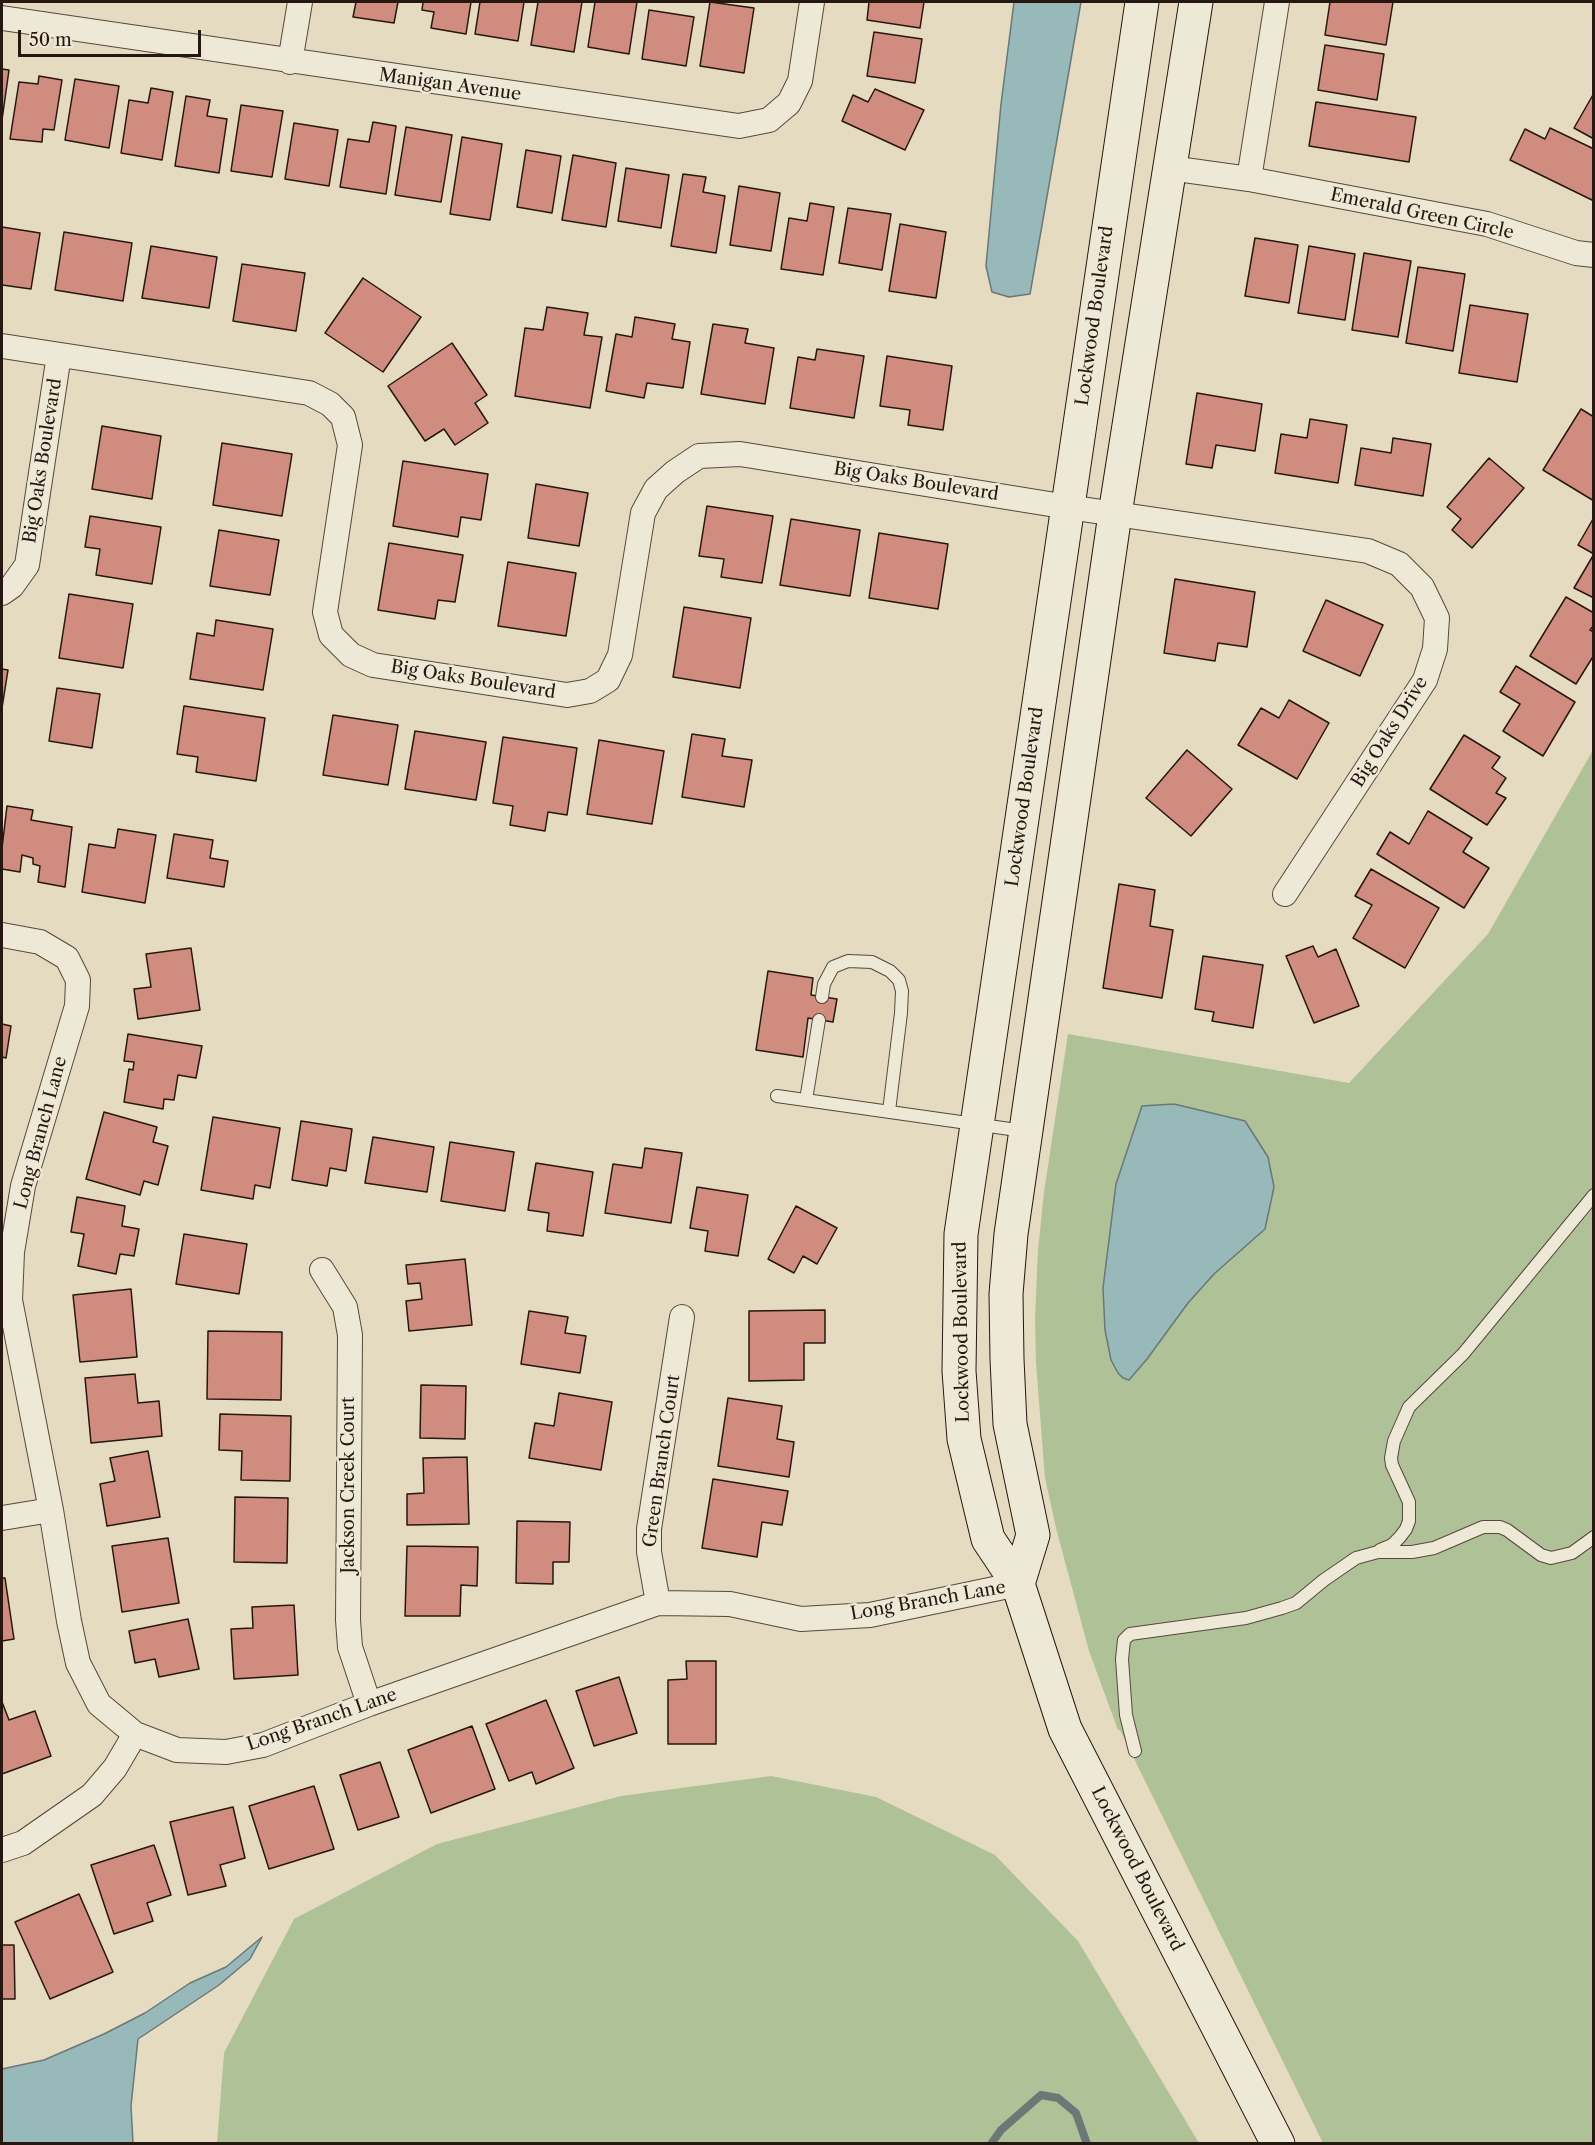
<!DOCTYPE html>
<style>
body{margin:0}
#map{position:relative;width:1595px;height:2145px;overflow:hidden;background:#e5dbc1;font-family:"Libre Caslon Text",serif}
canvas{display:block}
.frame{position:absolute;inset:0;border:3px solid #261710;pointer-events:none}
.scale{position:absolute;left:18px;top:30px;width:183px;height:27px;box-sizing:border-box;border:3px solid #261710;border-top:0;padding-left:8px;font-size:18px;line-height:21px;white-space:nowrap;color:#261710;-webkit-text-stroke:4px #eee8d7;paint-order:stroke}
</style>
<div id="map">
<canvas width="1595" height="2145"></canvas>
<div class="frame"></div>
<div class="scale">50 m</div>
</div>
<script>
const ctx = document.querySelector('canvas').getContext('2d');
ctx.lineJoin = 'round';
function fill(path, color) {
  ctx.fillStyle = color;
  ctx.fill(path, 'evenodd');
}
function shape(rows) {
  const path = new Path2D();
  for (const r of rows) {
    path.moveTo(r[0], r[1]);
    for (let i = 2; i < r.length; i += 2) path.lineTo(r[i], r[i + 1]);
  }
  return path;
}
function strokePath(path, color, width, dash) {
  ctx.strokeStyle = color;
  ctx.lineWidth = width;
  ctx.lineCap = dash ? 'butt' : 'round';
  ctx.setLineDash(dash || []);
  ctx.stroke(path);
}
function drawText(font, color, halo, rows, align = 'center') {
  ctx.font = font + ' "Libre Caslon Text",serif';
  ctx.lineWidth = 5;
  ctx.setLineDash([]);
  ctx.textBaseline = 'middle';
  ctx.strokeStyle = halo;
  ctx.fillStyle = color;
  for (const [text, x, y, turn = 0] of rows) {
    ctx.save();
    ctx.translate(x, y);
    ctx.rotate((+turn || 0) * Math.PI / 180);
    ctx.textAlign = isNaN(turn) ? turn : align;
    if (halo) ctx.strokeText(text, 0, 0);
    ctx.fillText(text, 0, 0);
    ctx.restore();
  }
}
const green = shape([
 [1593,750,1593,2143,1323,2143,1120,1730,1118,1730,1089,1651,1057,1532,1045,1478,1036,1363,1035,1320,1038,1250,1044,1192,1068,1034,1349,1083,1488,934],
 [771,1776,876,1797,995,1855,1078,1941,1199,2143,217,2143,224,2053,294,1919,437,1844,621,1796]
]);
const water = shape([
 [1014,2,1081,2,1030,294,1009,297,992,292,986,266,1001,104,1014,2],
 [1174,1104,1245,1121,1268,1157,1274,1187,1265,1229,1214,1274,1188,1303,1147,1359,1129,1380,1123,1378,1118,1373,1111,1360,1105,1330,1103,1288,1116,1184,1142,1106,1174,1104],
 [262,1937,250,1959,219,1985,138,2039,131,2106,133,2143,2,2143,2,2069,44,2060,104,2034,145,2013,190,1983,226,1967,262,1937]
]);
const stream = shape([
 [991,2144,1001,2130,1041,2095,1058,2098,1076,2113,1087,2144]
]);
const building = shape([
 [356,2,398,2,394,23,353,17,356,2],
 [423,2,471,2,466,34,431,28,434,12,422,10,423,2],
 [480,2,524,2,518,41,475,34,480,2],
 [538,2,582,2,574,52,531,45,538,2],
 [595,2,637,2,629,54,588,47,595,2],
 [710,2,754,8,744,73,700,66,710,2],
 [869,2,924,2,920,28,867,20,869,2],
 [1330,2,1393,2,1386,45,1325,35,1330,2],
 [649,10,694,17,686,66,642,59,649,10],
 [874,32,922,39,915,83,867,76,874,32],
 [1325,45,1384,54,1377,100,1318,90,1325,45],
 [2,69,9,70,2,120,2,69],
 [39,76,62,80,54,130,43,129,42,142,10,139,19,82,38,84,39,76],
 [75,79,119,86,109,148,65,140,75,79],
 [151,88,173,92,162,160,121,153,129,100,148,103,151,88],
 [875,89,924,110,905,150,842,121,853,95,868,102,875,89],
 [1594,93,1594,139,1574,128,1594,93],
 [186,96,210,100,207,116,227,119,219,173,175,166,186,96],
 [1316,102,1416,117,1409,162,1309,146,1316,102],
 [241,105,283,111,272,177,231,171,241,105],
 [373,122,396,126,386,194,340,187,348,139,369,142,373,122],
 [294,123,338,130,329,186,285,179,294,123],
 [406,127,452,135,441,202,395,195,406,127],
 [1550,128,1594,149,1594,201,1510,160,1525,129,1545,139,1550,128],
 [462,137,502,144,490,220,450,214,462,137],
 [526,150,561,156,552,213,517,207,526,150],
 [573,155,616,163,606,227,562,220,573,155],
 [626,168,669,175,661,228,618,221,626,168],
 [683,174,706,177,703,192,725,196,716,253,671,246,683,174],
 [739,186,780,193,771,251,730,245,739,186],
 [810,203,834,207,823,275,781,269,789,218,807,221,810,203],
 [848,208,891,214,882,270,839,263,848,208],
 [900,224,946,232,936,298,889,291,900,224],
 [2,227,40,233,31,289,2,285,2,227],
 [64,232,132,243,123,301,55,290,64,232],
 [1255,238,1298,245,1289,303,1245,296,1255,238],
 [151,246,217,257,209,308,142,298,151,246],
 [1309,246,1355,254,1345,320,1298,313,1309,246],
 [1364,253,1411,261,1398,337,1352,330,1364,253],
 [242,264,305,273,296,331,233,321,242,264],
 [1418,267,1465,274,1453,351,1406,343,1418,267],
 [363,278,421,317,383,372,325,333,363,278],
 [1470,305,1528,314,1517,382,1459,373,1470,305],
 [547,307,588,313,584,335,602,337,590,408,515,396,525,328,543,330,547,307],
 [635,317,675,324,672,339,690,342,683,388,647,383,644,398,606,391,616,334,632,337,635,317],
 [713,324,748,329,745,343,774,348,765,404,701,394,713,324],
 [452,343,487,395,475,403,488,423,455,445,444,429,425,441,388,386,452,343],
 [817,349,864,356,854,418,790,408,798,357,815,360,817,349],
 [887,356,952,366,943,430,908,425,910,410,880,406,887,356],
 [1197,393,1262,404,1255,451,1216,445,1212,468,1186,464,1197,393],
 [1581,409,1594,417,1594,501,1543,470,1581,409],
 [1310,419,1347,425,1338,483,1275,473,1281,434,1307,438,1310,419],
 [102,426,161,436,152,499,92,489,102,426],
 [1393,438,1431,444,1423,496,1355,485,1361,448,1391,453,1393,438],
 [222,443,292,454,282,516,213,505,222,443],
 [1489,458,1524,488,1472,548,1452,530,1461,519,1447,507,1489,458],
 [403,461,488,474,481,520,461,517,458,537,393,526,403,461],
 [536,484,588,493,579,546,528,538,536,484],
 [707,506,773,516,762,583,721,577,724,559,699,556,707,506],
 [90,516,161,527,152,584,96,575,100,549,85,547,90,516],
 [791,519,860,530,850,596,780,585,791,519],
 [1593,519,1594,519,1594,554,1578,545,1593,519],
 [219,530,279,540,270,595,210,586,219,530],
 [879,533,948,544,938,609,869,598,879,533],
 [389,543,463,555,455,602,438,600,435,619,378,610,389,543],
 [1594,554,1594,598,1574,588,1594,554],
 [508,562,576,573,566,636,498,626,508,562],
 [1175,579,1255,592,1247,647,1218,643,1215,661,1164,653,1175,579],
 [69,594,133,604,123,668,59,658,69,594],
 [1566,597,1594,613,1594,625,1590,630,1594,632,1594,655,1576,684,1530,656,1566,597],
 [1326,600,1383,625,1360,676,1303,651,1326,600],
 [684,607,751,618,740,688,673,677,684,607],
 [216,620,273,629,263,690,190,679,197,633,214,636,216,620],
 [1516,666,1575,702,1543,756,1503,731,1520,704,1500,692,1516,666],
 [2,669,8,670,2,708,2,669],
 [57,688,100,694,92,748,49,741,57,688],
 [1289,700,1329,723,1297,779,1238,745,1261,708,1279,718,1289,700],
 [184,706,265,718,256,781,196,772,198,757,177,754,184,706],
 [333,715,398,725,388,785,323,775,333,715],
 [415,731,486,742,476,800,405,789,415,731],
 [692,734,725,739,722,756,752,760,744,807,682,797,692,734],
 [1464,735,1500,757,1492,768,1506,778,1496,793,1506,798,1487,825,1430,789,1464,735],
 [503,737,577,748,567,815,548,812,545,831,510,825,513,806,493,803,503,737],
 [599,740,664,751,652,824,587,814,599,740],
 [1187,750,1232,789,1191,836,1146,798,1187,750],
 [7,806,33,810,31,820,72,827,65,887,38,882,40,866,33,864,33,858,22,855,20,872,2,869,2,848,7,806],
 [1428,811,1472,838,1463,852,1489,868,1464,908,1377,854,1390,832,1409,844,1428,811],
 [118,829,156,835,145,903,82,892,89,844,115,848,118,829],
 [174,834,213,840,210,858,228,861,224,887,167,878,174,834],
 [1371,869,1439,908,1405,968,1353,938,1372,905,1355,896,1371,869],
 [1119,884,1155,890,1150,926,1173,930,1162,998,1103,988,1119,884],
 [1313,946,1318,957,1336,949,1359,1006,1314,1023,1286,956,1313,946],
 [191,948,200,1010,138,1019,134,989,151,987,146,954,191,948],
 [1203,956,1263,965,1253,1028,1212,1021,1214,1012,1195,1009,1203,956],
 [768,971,813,978,811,995,837,999,833,1022,808,1018,803,1057,756,1050,768,971],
 [2,1024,11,1026,6,1058,2,1057,2,1024],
 [128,1034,202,1046,196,1078,178,1075,174,1100,164,1099,163,1109,124,1102,129,1069,133,1070,134,1062,124,1061,128,1034],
 [104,1112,157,1127,153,1142,168,1146,158,1185,144,1181,140,1195,86,1179,104,1112],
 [213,1117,280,1128,270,1188,255,1185,253,1199,201,1190,213,1117],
 [301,1121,352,1129,346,1171,330,1168,327,1186,292,1180,301,1121],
 [373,1137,434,1147,427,1192,365,1183,373,1137],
 [450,1142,514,1152,505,1211,441,1201,450,1142],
 [645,1148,682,1153,671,1223,605,1213,613,1164,642,1168,645,1148],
 [536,1163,593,1172,583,1236,547,1231,549,1213,528,1210,536,1163],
 [697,1187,748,1195,738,1256,705,1251,708,1231,690,1228,697,1187],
 [77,1197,125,1206,122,1226,139,1229,134,1256,120,1254,116,1274,78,1266,84,1234,71,1232,77,1197],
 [796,1206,837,1228,817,1264,803,1256,794,1273,768,1259,796,1206],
 [184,1234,247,1244,239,1294,176,1284,184,1234],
 [465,1259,472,1325,409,1331,406,1301,422,1299,420,1283,408,1284,406,1265,465,1259],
 [131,1289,137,1357,80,1362,73,1295,131,1289],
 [825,1310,825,1343,804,1343,804,1380,749,1381,749,1311,825,1310],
 [529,1311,568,1317,565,1333,586,1336,580,1373,521,1364,529,1311],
 [208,1331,282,1332,281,1400,207,1399,208,1331],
 [135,1374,138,1403,159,1401,162,1436,91,1443,85,1378,135,1374],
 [421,1385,466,1386,465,1439,420,1438,421,1385],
 [559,1393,612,1402,601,1470,529,1458,535,1423,554,1426,559,1393],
 [728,1398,782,1406,777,1439,794,1442,789,1477,718,1466,728,1398],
 [220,1414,291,1416,290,1481,241,1480,242,1451,219,1450,220,1414],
 [148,1451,160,1517,107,1526,100,1484,115,1481,110,1458,148,1451],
 [467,1457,469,1524,407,1525,407,1494,424,1493,423,1458,467,1457],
 [713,1479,788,1491,782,1525,762,1522,757,1557,702,1548,713,1479],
 [235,1497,288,1498,287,1563,234,1562,235,1497],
 [517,1521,570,1522,569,1562,553,1562,553,1584,516,1583,517,1521],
 [168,1538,179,1603,122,1612,112,1546,168,1538],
 [407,1546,478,1547,477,1586,461,1585,460,1616,405,1616,407,1546],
 [2,1578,5,1578,14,1639,2,1641,2,1578],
 [294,1605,298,1675,234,1679,231,1629,253,1628,252,1607,294,1605],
 [188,1619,199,1669,159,1677,155,1659,135,1663,129,1631,188,1619],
 [686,1661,716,1661,716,1744,668,1744,668,1680,687,1679,686,1661],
 [619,1677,637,1733,594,1746,576,1691,619,1677],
 [546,1700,574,1768,536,1784,532,1772,509,1781,486,1724,546,1700],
 [2,1702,9,1720,35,1711,51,1756,2,1774,2,1702],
 [472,1726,495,1789,431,1813,408,1750,472,1726],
 [380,1762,399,1817,358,1830,340,1775,380,1762],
 [314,1786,334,1849,269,1869,249,1806,314,1786],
 [233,1807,245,1858,220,1865,226,1886,188,1895,170,1822,233,1807],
 [154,1845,171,1895,147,1903,153,1921,114,1934,91,1865,154,1845],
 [79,1894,113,1972,50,1999,15,1922,79,1894],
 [2,1945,14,1945,15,1999,2,1999,2,1945]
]);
const lane = shape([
 [822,997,824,984,833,967,848,961,872,962,890,971,899,980,902,991,901,1013,889,1111],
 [777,1096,1024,1131],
 [806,1100,819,1020],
 [1380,1550,1392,1545,1400,1537,1406,1529,1409,1521,1409,1502,1392,1465,1391,1458,1394,1441,1409,1407,1463,1354,1594,1195],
 [1135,1751,1126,1715,1122,1659,1124,1640,1130,1634,1246,1618,1282,1608,1296,1603,1324,1580,1356,1558,1378,1552,1412,1552,1434,1548,1483,1527,1500,1527,1507,1530,1541,1555,1551,1558,1572,1553,1594,1537]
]);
const street = shape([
 [2,18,739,126,769,120,789,103,800,81,812,2],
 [290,62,300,2],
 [1170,168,1249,179,1487,224,1576,253,1594,255],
 [1249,179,1277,2],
 [2,346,309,393,330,404,343,417,350,445,325,612,331,635,351,655,373,665,567,695,590,691,608,680,620,655,643,513,656,489,675,472,699,456,740,454,1068,507,1368,551,1399,564,1422,587,1437,618,1435,649,1425,680,1285,894],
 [2,593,12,586,27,565,59,355],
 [2,935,40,942,67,958,78,980,77,1006,23,1186,12,1252,10,1300,51,1510,69,1621,78,1663,99,1704,135,1734,177,1750,226,1752,263,1745,369,1704,658,1603,730,1604,801,1619,870,1615,1018,1584],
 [322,1270,345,1307,350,1335,348,1620,350,1647,369,1704],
 [2,1518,51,1510],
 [658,1603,649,1552,649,1529,682,1317],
 [2,1850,23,1843,92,1795,115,1768,135,1734]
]);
const secondary = shape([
 [1142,2,961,1234,959,1371,964,1439,988,1539,1018,1584,1065,1729,1278,2144],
 [1018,1584,1033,1535,1010,1424,1007,1359,1006,1294,1011,1234,1115,514,1196,2]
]);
const streetNames = [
 ["Manigan Avenue",450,85,8],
 ["Emerald Green Circle",1422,214,12],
 ["Lockwood Boulevard",1095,316,-82],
 ["Big Oaks Boulevard",43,461,-81],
 ["Big Oaks Boulevard",916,482,9],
 ["Big Oaks Boulevard",473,680,9],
 ["Big Oaks Drive",1390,732,-58],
 ["Lockwood Boulevard",1025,797,-82],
 ["Long Branch Lane",41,1133,-75],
 ["Lockwood Boulevard",962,1332,-91],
 ["Green Branch Court",662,1461,-82],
 ["Jackson Creek Court",349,1485,-90],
 ["Long Branch Lane",928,1601,-10],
 ["Long Branch Lane",322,1720,-19],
 ["Lockwood Boulevard",1137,1869,63]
];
fill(green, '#afc197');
fill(water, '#98b9ba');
strokePath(water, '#6a7876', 1.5);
strokePath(stream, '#6a7876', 8);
fill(building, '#d18c80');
strokePath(building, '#261710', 1.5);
strokePath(lane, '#56483c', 14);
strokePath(street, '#56483c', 26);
strokePath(secondary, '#261710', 35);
strokePath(lane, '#eee8d7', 12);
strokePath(street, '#eee8d7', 24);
strokePath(secondary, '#eee8d7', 33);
drawText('18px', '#261710', '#eee8d7', streetNames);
</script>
